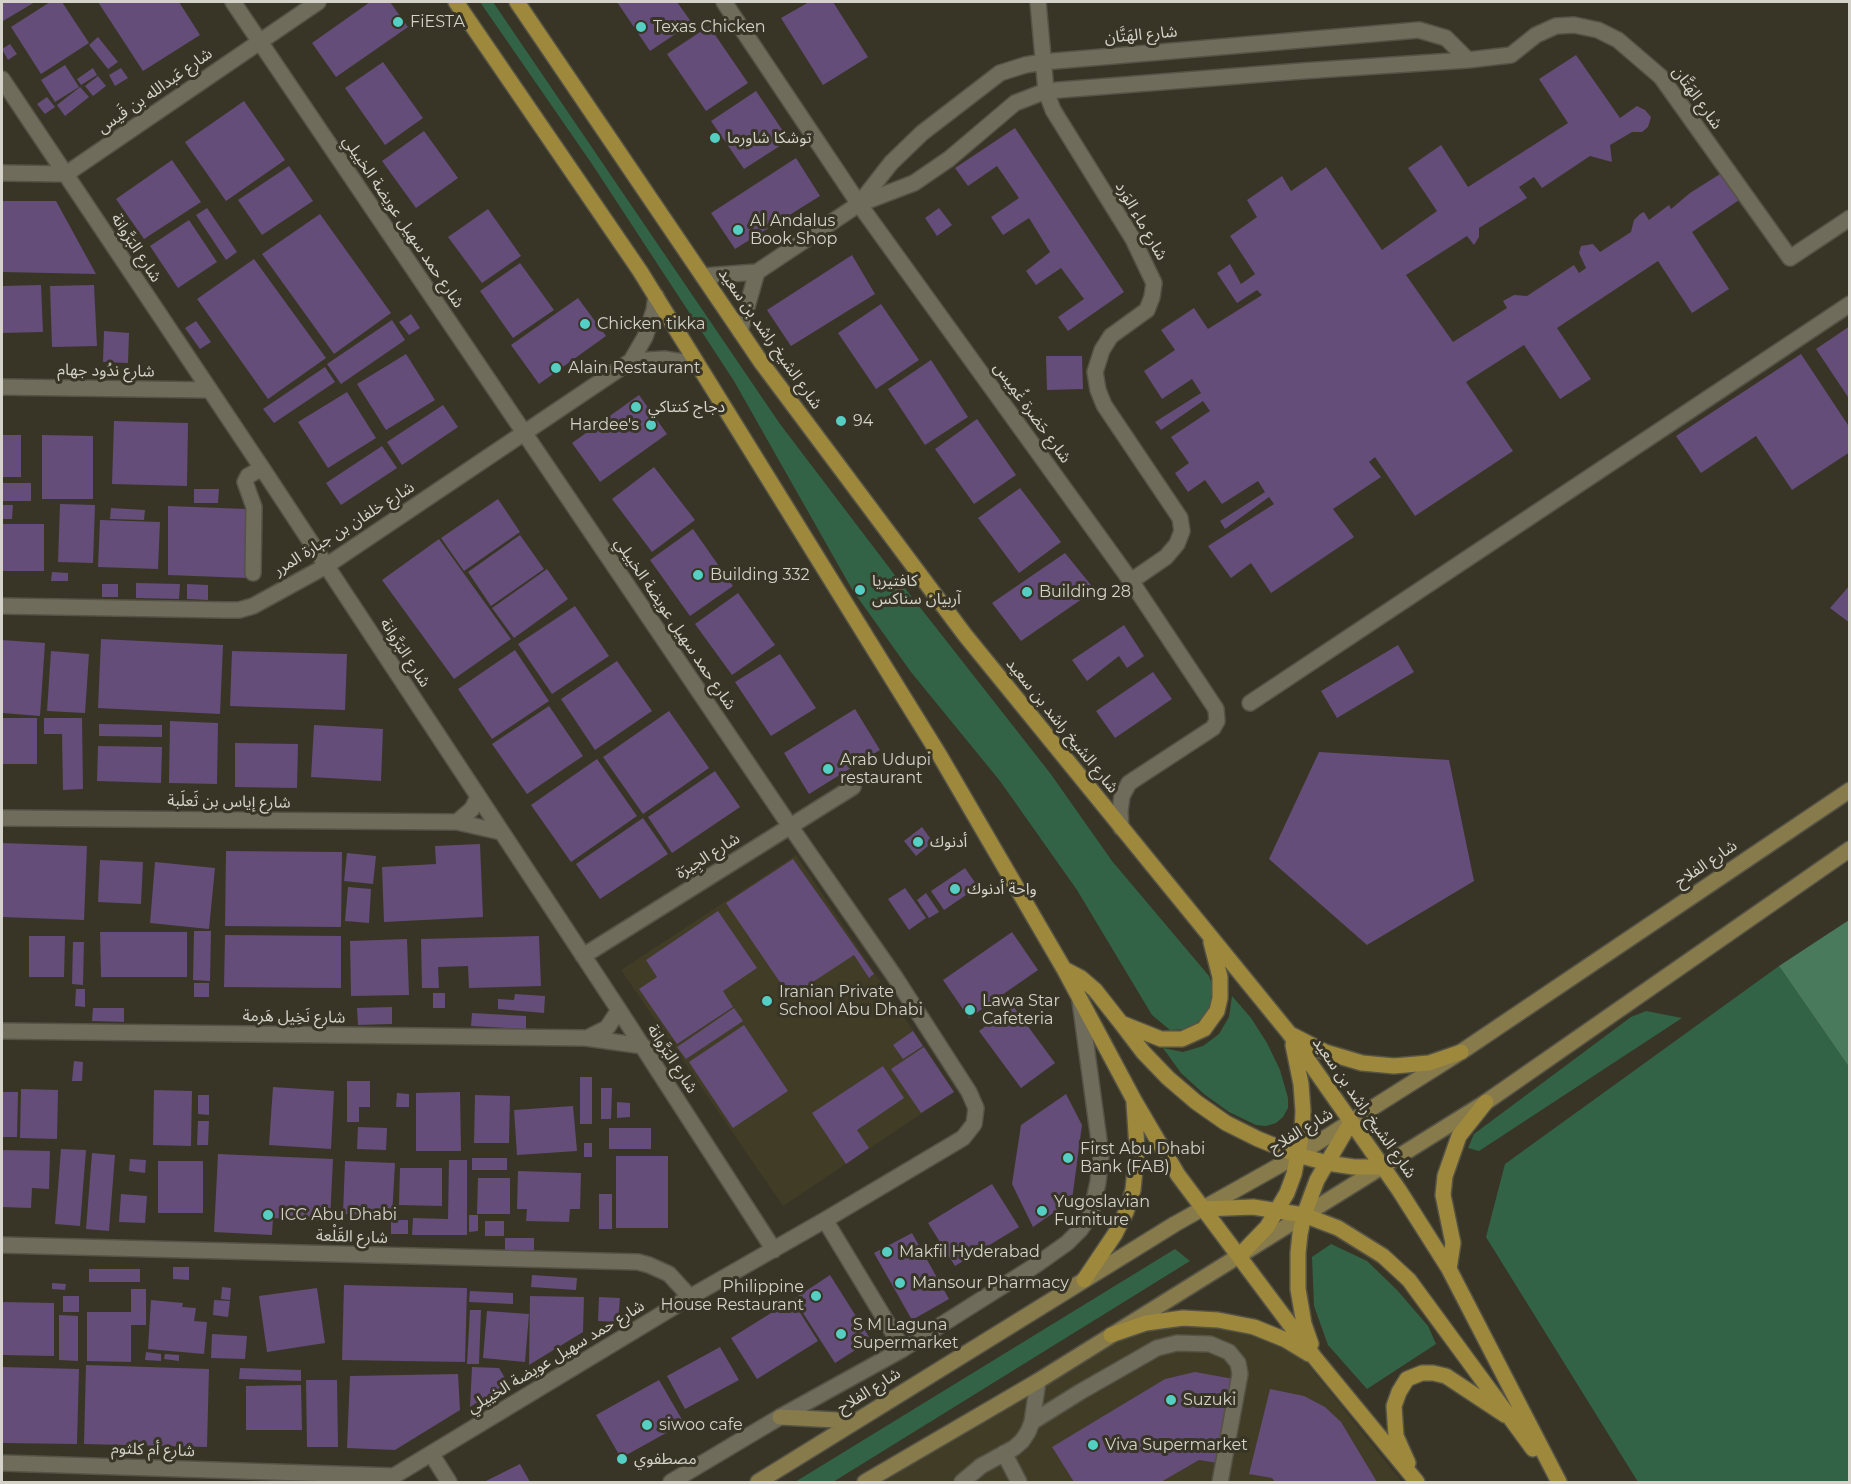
<!DOCTYPE html>
<meta charset="utf-8">
<style>
body{margin:0}
#map{position:relative;width:1851px;height:1484px;overflow:hidden;background:#383526;font-family:Montserrat,sans-serif}
canvas{display:block}
.frame{position:absolute;inset:0;border:3px solid #d4d2c9;pointer-events:none}
</style>
<div id="map">
<canvas width="1851" height="1484"></canvas>
<div class="frame"></div>
</div>
<script>
const ctx = document.querySelector('canvas').getContext('2d');
ctx.lineJoin = 'round';
function fill(path, color) {
  ctx.fillStyle = color;
  ctx.fill(path, 'evenodd');
}
function shape(rows) {
  const path = new Path2D();
  for (const r of rows) {
    path.moveTo(r[0], r[1]);
    for (let i = 2; i < r.length; i += 2) path.lineTo(r[i], r[i + 1]);
  }
  return path;
}
function strokePath(path, color, width, dash) {
  ctx.strokeStyle = color;
  ctx.lineWidth = width;
  ctx.lineCap = dash ? 'butt' : 'round';
  ctx.setLineDash(dash || []);
  ctx.stroke(path);
}
function drawText(font, color, halo, rows, align = 'center') {
  ctx.font = font + ' Montserrat,"Noto Sans Arabic",sans-serif';
  ctx.lineWidth = 6;
  ctx.setLineDash([]);
  ctx.textBaseline = 'middle';
  ctx.strokeStyle = halo;
  ctx.fillStyle = color;
  for (const [text, x, y, turn = 0] of rows) {
    ctx.save();
    ctx.translate(x, y);
    ctx.rotate((+turn || 0) * Math.PI / 180);
    ctx.textAlign = isNaN(turn) ? turn : align;
    if (halo) ctx.strokeText(text, 0, 0);
    ctx.fillText(text, 0, 0);
    ctx.restore();
  }
}
const built = shape([
 [796,855,954,1092,783,1206,621,970],
 [1211,1325,1253,1334,1283,1346,1302,1357,1402,1482,882,1482,1127,1336,1146,1328]
]);
const green = shape([
 [480,2,493,2,780,424,897,578,1050,773,1112,861,1209,976,1214,990,1211,1011,1204,1023,1189,1029,1170,1030,1152,1015,1077,890,1000,781,911,672,853,591,734,381,592,164],
 [1779,966,1849,1067,1849,1482,1638,1482,1486,1237,1505,1164],
 [1232,996,1251,1018,1267,1043,1280,1070,1288,1098,1288,1108,1283,1117,1276,1123,1266,1126,1256,1125,1229,1112,1204,1094,1181,1073,1163,1048,1183,1052,1203,1046,1219,1034,1229,1017],
 [1646,1011,1682,1018,1479,1151,1468,1148,1474,1134,1631,1017],
 [1331,1244,1367,1261,1397,1290,1428,1326,1436,1344,1367,1389,1328,1345,1314,1306,1312,1257],
 [1175,1249,1190,1261,833,1482,795,1482]
]);
const forest = shape([
 [1849,920,1849,1067,1779,966]
]);
const building = shape([
 [2,2,35,2,3,21],
 [50,2,62,2,89,43,41,74,11,27],
 [98,2,179,2,200,35,143,71],
 [370,2,390,2,408,27,336,77,312,43],
 [617,2,677,2,692,23,650,51],
 [809,2,833,2,868,57,823,85,781,18],
 [709,26,748,83,706,111,667,54],
 [98,37,118,62,108,69,89,45],
 [10,44,17,54,8,60,2,49],
 [1576,55,1620,118,1637,106,1645,110,1651,117,1648,127,1642,132,1632,132,1610,145,1612,162,1590,156,1542,188,1534,177,1519,187,1527,198,1479,228,1479,237,1474,245,1467,236,1406,275,1453,342,1507,308,1503,301,1514,295,1527,296,1574,265,1579,273,1586,268,1579,253,1581,246,1593,244,1600,252,1631,232,1634,220,1640,214,1644,212,1649,220,1669,205,1671,209,1690,193,1728,169,1745,196,1692,232,1729,289,1692,313,1658,261,1557,328,1591,379,1560,399,1524,345,1466,382,1513,451,1415,516,1375,457,1369,462,1381,477,1333,509,1354,537,1271,593,1251,563,1231,578,1208,546,1274,504,1269,497,1225,529,1220,521,1265,492,1258,481,1222,504,1205,480,1188,492,1175,473,1189,463,1171,437,1210,411,1203,401,1161,430,1155,422,1201,393,1192,379,1162,399,1144,371,1175,350,1161,330,1194,308,1208,329,1262,295,1257,290,1237,303,1217,273,1230,264,1241,284,1255,274,1230,236,1257,217,1247,200,1282,176,1291,191,1326,167,1382,250,1437,211,1408,168,1441,145,1468,187,1568,123,1539,79],
 [383,62,423,118,385,145,345,88],
 [65,65,79,87,55,102,41,80],
 [93,68,97,75,81,85,77,79],
 [121,68,128,78,115,86,109,75],
 [98,76,106,86,93,96,85,86],
 [80,87,89,97,65,116,57,105],
 [756,91,789,140,744,169,711,121],
 [47,97,55,107,45,114,37,104],
 [244,101,285,160,226,201,185,142],
 [1015,128,1124,292,1068,331,1058,317,1084,299,1061,268,1036,285,1026,271,1050,252,1029,218,1003,235,991,217,1019,198,997,166,968,186,955,168],
 [424,131,458,178,416,208,382,161],
 [796,158,820,196,735,249,711,213],
 [172,160,201,202,144,239,116,199],
 [289,166,313,201,262,235,238,200],
 [2,201,56,201,96,274,2,272],
 [207,208,237,252,226,260,196,215],
 [939,208,952,225,937,236,925,218],
 [488,209,521,256,482,283,448,237],
 [320,214,391,313,334,354,262,254],
 [189,220,217,262,178,288,150,246],
 [852,255,875,294,791,346,767,310],
 [254,259,326,358,268,399,197,299],
 [520,263,554,310,513,338,480,291],
 [41,285,43,332,2,333,2,286],
 [94,285,97,346,52,347,50,286],
 [578,298,606,336,539,384,511,345],
 [881,304,919,360,876,389,838,333],
 [411,314,420,328,409,335,399,322],
 [392,320,405,340,341,384,327,364],
 [196,321,211,342,200,349,185,328],
 [1850,326,1850,400,1816,349],
 [104,331,129,333,128,363,103,362],
 [406,354,435,400,386,430,357,384],
 [1801,354,1850,428,1850,452,1792,490,1756,436,1701,473,1676,436],
 [1046,356,1082,356,1083,389,1047,390],
 [931,360,968,417,925,445,888,389],
 [325,367,335,382,274,423,263,409],
 [347,392,376,438,328,468,298,422],
 [639,395,667,434,600,482,572,443],
 [443,405,458,427,402,465,387,442],
 [977,419,1016,475,974,504,935,449],
 [114,421,188,423,187,486,112,484],
 [2,435,21,435,21,477,2,477],
 [42,435,93,436,93,499,42,499],
 [382,446,397,468,341,505,326,483],
 [654,467,695,520,652,552,612,499],
 [2,483,31,483,31,501,2,501],
 [1020,488,1061,542,1019,573,978,518],
 [194,489,219,489,218,503,194,503],
 [498,499,520,532,464,571,441,538],
 [60,504,95,505,93,563,58,562],
 [2,505,13,505,12,519,2,519],
 [168,506,247,509,247,578,168,575],
 [111,508,145,510,144,520,110,519],
 [100,520,160,522,158,569,98,567],
 [2,524,44,524,44,571,2,571],
 [693,529,733,586,690,616,650,560],
 [520,535,544,569,491,606,468,572],
 [439,539,511,639,454,679,382,580],
 [1065,553,1095,590,1021,641,992,603],
 [547,569,568,599,514,638,492,608],
 [52,572,68,573,68,581,51,581],
 [136,583,180,584,179,599,136,598],
 [102,584,118,584,118,597,102,597],
 [187,584,208,585,208,600,187,599],
 [1850,585,1850,623,1830,608],
 [738,593,775,645,732,675,695,624],
 [575,606,609,656,552,694,518,644],
 [1124,625,1144,656,1127,668,1119,656,1087,681,1072,660],
 [101,639,223,645,220,714,98,708],
 [2,640,45,643,40,716,2,713],
 [1398,645,1414,672,1337,718,1321,691],
 [515,650,549,701,492,739,458,689],
 [51,651,89,654,85,713,47,711],
 [232,651,347,654,345,710,230,706],
 [780,654,816,708,771,736,735,682],
 [617,661,652,711,595,750,561,699],
 [1153,672,1172,699,1115,738,1096,711],
 [549,706,583,756,527,794,492,744],
 [855,709,880,750,809,794,784,753],
 [669,711,709,768,643,814,603,757],
 [2,718,37,718,37,764,2,764],
 [44,718,82,718,83,789,63,790,62,734,44,734],
 [170,721,218,723,217,784,169,783],
 [99,724,162,725,162,737,99,736],
 [314,725,383,729,381,781,311,777],
 [235,743,298,744,297,788,235,787],
 [98,746,162,747,161,783,97,781],
 [1319,752,1449,760,1474,881,1367,945,1269,859],
 [597,759,637,816,571,862,531,805],
 [715,771,740,807,672,853,648,817],
 [643,818,668,854,600,899,576,864],
 [922,827,933,842,916,856,904,841],
 [2,843,87,846,84,920,2,917],
 [480,844,483,917,384,922,382,867,436,864,435,846],
 [226,851,342,852,341,927,225,926],
 [347,853,376,856,373,884,344,881],
 [793,859,834,917,874,974,869,978,854,955,790,997,726,903],
 [100,860,143,862,141,904,98,902],
 [155,862,215,868,209,929,150,923],
 [965,868,978,887,944,910,931,891],
 [348,887,371,889,369,923,345,921],
 [905,888,926,918,909,930,888,899],
 [926,893,939,912,929,918,917,900],
 [718,911,757,968,723,991,733,1007,677,1044,639,989,657,977,646,960],
 [194,931,211,931,210,981,193,980],
 [100,932,187,932,187,977,101,977],
 [1012,932,1038,970,969,1018,943,980],
 [225,935,341,936,341,988,224,987],
 [29,936,65,936,64,977,29,977],
 [539,936,541,986,469,988,468,966,438,967,439,988,422,988,421,939],
 [407,939,409,995,351,996,350,941],
 [73,942,84,942,83,985,72,984],
 [194,983,209,983,209,997,194,997],
 [76,989,85,989,85,1007,75,1006],
 [433,993,445,993,445,1008,433,1008],
 [515,994,545,996,544,1013,498,1009,498,999,514,1000],
 [1013,1006,1055,1063,1021,1088,979,1031],
 [392,1007,392,1024,358,1025,357,1008],
 [93,1008,124,1008,124,1022,92,1021],
 [734,1008,743,1021,686,1059,677,1047],
 [472,1013,526,1016,526,1029,471,1026],
 [744,1025,788,1091,733,1128,689,1062],
 [913,1031,923,1046,903,1059,893,1045],
 [924,1047,954,1092,921,1113,891,1069],
 [74,1061,83,1062,82,1081,72,1081],
 [883,1066,904,1098,857,1130,869,1148,846,1164,812,1113],
 [580,1077,592,1077,592,1124,580,1124],
 [347,1081,370,1081,370,1107,359,1107,359,1122,347,1122],
 [273,1087,334,1091,331,1149,269,1145],
 [601,1088,612,1088,611,1119,601,1119],
 [21,1089,58,1090,57,1139,20,1138],
 [154,1090,192,1091,191,1146,153,1145],
 [2,1092,18,1092,17,1137,2,1137],
 [460,1092,461,1151,416,1151,416,1093],
 [397,1093,409,1094,409,1107,396,1107],
 [1066,1094,1082,1125,1072,1200,1033,1227,1012,1184,1021,1125],
 [198,1095,209,1095,209,1115,198,1114],
 [475,1095,510,1096,509,1143,474,1143],
 [617,1102,630,1103,630,1117,617,1118],
 [573,1106,577,1151,517,1155,514,1110],
 [198,1121,209,1121,208,1145,197,1145],
 [358,1127,387,1128,386,1150,357,1149],
 [609,1128,651,1128,651,1149,609,1149],
 [584,1143,592,1143,592,1157,584,1157],
 [61,1149,86,1150,80,1226,55,1224],
 [2,1150,50,1151,49,1189,32,1188,31,1208,2,1207],
 [92,1153,115,1155,109,1231,86,1229],
 [218,1154,333,1159,330,1221,273,1218,272,1235,214,1232],
 [616,1156,668,1156,668,1228,616,1228],
 [472,1158,507,1158,507,1170,472,1170],
 [130,1159,146,1160,145,1173,129,1171],
 [449,1160,467,1160,467,1235,412,1235,413,1218,448,1219],
 [158,1161,203,1161,203,1213,158,1213],
 [345,1161,395,1163,392,1216,343,1214],
 [400,1168,442,1168,442,1206,399,1205],
 [518,1171,581,1173,580,1209,570,1209,569,1222,526,1221,527,1209,517,1209],
 [478,1178,510,1178,510,1214,477,1214],
 [992,1184,1019,1227,955,1266,928,1223],
 [121,1194,147,1196,145,1223,119,1222],
 [599,1194,612,1194,612,1229,599,1229],
 [469,1215,478,1215,478,1231,469,1232],
 [391,1220,408,1220,408,1234,391,1234],
 [485,1221,504,1221,504,1236,485,1236],
 [912,1233,949,1299,912,1320,874,1253],
 [505,1238,534,1238,534,1250,505,1250],
 [173,1267,189,1267,189,1280,173,1279],
 [89,1269,140,1269,140,1282,89,1282],
 [532,1275,577,1278,576,1290,531,1287],
 [830,1275,871,1340,835,1363,794,1299],
 [52,1283,66,1284,65,1290,52,1289],
 [344,1285,467,1288,465,1362,342,1360],
 [222,1287,231,1288,230,1300,221,1299],
 [317,1288,325,1343,267,1352,259,1296],
 [131,1289,146,1289,146,1325,131,1325,131,1362,87,1361,87,1312,131,1312],
 [470,1291,513,1293,513,1304,469,1302],
 [63,1296,79,1296,79,1312,63,1312],
 [530,1296,584,1297,583,1332,529,1365],
 [599,1297,620,1298,618,1322,598,1321],
 [151,1300,183,1303,182,1307,196,1308,194,1321,207,1322,204,1354,148,1349],
 [214,1300,230,1301,228,1317,213,1315],
 [792,1300,818,1341,757,1379,731,1338],
 [2,1302,54,1303,54,1356,2,1355],
 [470,1310,481,1310,479,1364,467,1364],
 [487,1311,529,1314,525,1362,483,1358],
 [59,1315,78,1316,78,1361,59,1360],
 [212,1334,247,1336,245,1359,211,1358],
 [720,1347,739,1380,685,1409,667,1376],
 [146,1352,161,1354,161,1361,145,1360],
 [165,1354,179,1355,179,1361,164,1359],
 [86,1365,209,1369,207,1447,84,1444],
 [2,1367,79,1369,77,1444,2,1443],
 [472,1367,499,1368,508,1383,470,1407],
 [240,1368,301,1370,301,1381,239,1379],
 [1195,1372,1234,1379,1218,1463,1199,1460,1161,1482,1074,1482,1052,1447,1165,1379],
 [458,1374,460,1410,395,1450,347,1448,350,1376],
 [306,1380,337,1380,338,1447,307,1447],
 [659,1380,684,1423,621,1458,596,1415],
 [301,1385,302,1430,246,1430,246,1386],
 [1270,1389,1304,1396,1325,1407,1341,1422,1377,1482,1275,1482,1272,1478,1249,1474],
 [520,1464,530,1482,484,1482]
]);
const minor = shape([
 [233,2,790,826,895,977,969,1092,976,1108,974,1124,963,1138,825,1220,690,1297,384,1482],
 [724,2,859,204,1131,581,1216,709,1217,721,1213,728,1129,783,1122,796,1120,811,1121,828],
 [1038,2,1046,91,1053,110,1133,239,1154,283,1152,297,1147,310,1111,336,1102,350,1095,372,1098,390,1104,405,1180,518,1182,531,1177,544,1166,557,1131,581],
 [2,79,262,468,619,1010,774,1250],
 [2,173,66,174,318,2],
 [859,204,891,163,922,133,1000,73,1025,65,1043,62,1419,30,1446,38,1468,60],
 [703,276,757,272,859,204,914,183,949,159,1015,103,1046,91,1302,71,1468,60,1511,55,1536,35,1556,26,1574,25,1598,30,1618,40,1661,77,1790,258,1850,218],
 [740,331,757,272],
 [631,361,664,359,696,364],
 [2,387,209,390],
 [253,573,254,507,245,482,248,476,262,468],
 [2,606,225,610,239,610,253,606,326,566,631,361,645,337,654,310,656,296],
 [1250,703,1850,304],
 [2,818,457,822,501,832],
 [457,822,472,809,478,797],
 [583,956,853,787],
 [2,1031,586,1038,643,1046],
 [589,1037,607,1028,619,1010],
 [825,1220,903,1349],
 [2,1245,638,1262,649,1265,669,1274,690,1297],
 [1032,1422,1080,1392,1157,1348,1177,1343,1210,1344,1229,1352,1238,1363,1240,1374,1220,1482],
 [1004,1453,1019,1482],
 [432,1455,449,1482],
 [2,1463,394,1476],
 [671,1482,780,1417,903,1349,1036,1265,1067,1243,1080,1230,1091,1214,1098,1182,1101,1155,1080,1001],
 [962,1482,981,1466,1014,1448,1022,1441,1028,1432,1032,1422,1038,1381]
]);
const secondary = shape([
 [780,1417,855,1421],
 [758,1482,1175,1224,1298,1155,1380,1103,1461,1052,1850,790],
 [865,1482,1038,1381,1486,1102,1850,849]
]);
const primary = shape([
 [456,2,640,271,940,756,1064,969,1134,1100,1178,1175,1315,1358,1417,1482],
 [517,2,761,362,965,635,1289,1033,1399,1190,1449,1269,1559,1482],
 [1064,969,1081,978,1095,990,1121,1023,1161,1039,1182,1039,1204,1029,1217,1011,1220,998,1220,977,1211,942],
 [1121,1023,1143,1052,1168,1078,1196,1102,1226,1123,1258,1139,1298,1155,1327,1163,1354,1167,1383,1167],
 [1292,1035,1325,1052,1362,1063,1394,1066,1429,1063,1461,1052],
 [1203,1209,1253,1207,1304,1215,1338,1228,1383,1256,1409,1280,1533,1449],
 [1239,1256,1267,1227,1287,1193,1294,1174,1302,1133,1303,1111,1301,1084,1293,1045],
 [1449,1269,1453,1243,1443,1195,1445,1176,1459,1136,1486,1102],
 [1084,1280,1115,1234,1126,1212,1133,1190,1137,1148,1134,1103],
 [1111,1335,1146,1323,1183,1318,1218,1320,1254,1327,1286,1340,1309,1354],
 [1311,1344,1304,1324,1298,1289,1298,1253,1300,1234,1304,1215,1317,1180,1351,1122],
 [1408,1463,1396,1436,1394,1406,1399,1392,1407,1379,1422,1373,1433,1373,1446,1376,1505,1415]
]);
const markers = [
 [398,22,6,"#55cec4"],
 [641,27,6,"#55cec4"],
 [715,138,6,"#55cec4"],
 [738,230,6,"#55cec4"],
 [585,324,6,"#55cec4"],
 [556,368,6,"#55cec4"],
 [636,407,6,"#55cec4"],
 [841,421,6,"#55cec4"],
 [651,425,6,"#55cec4"],
 [698,575,6,"#55cec4"],
 [860,590,6,"#55cec4"],
 [1027,592,6,"#55cec4"],
 [828,769,6,"#55cec4"],
 [918,842,6,"#55cec4"],
 [955,889,6,"#55cec4"],
 [767,1001,6,"#55cec4"],
 [970,1010,6,"#55cec4"],
 [1068,1158,6,"#55cec4"],
 [1042,1211,6,"#55cec4"],
 [268,1215,6,"#55cec4"],
 [887,1252,6,"#55cec4"],
 [900,1283,6,"#55cec4"],
 [816,1296,6,"#55cec4"],
 [841,1334,6,"#55cec4"],
 [1171,1400,6,"#55cec4"],
 [647,1425,6,"#55cec4"],
 [1093,1445,6,"#55cec4"],
 [622,1459,6,"#55cec4"]
];
const poiNames = [
 ["FiESTA",410,22],
 ["Texas Chicken",653,27],
 ["توشكا شاورما",727,138],
 ["Al Andalus",750,221],
 ["Book Shop",750,239],
 ["Chicken tikka",597,324],
 ["Alain Restaurant",568,368],
 ["دجاج كنتاكي",648,407],
 ["94",853,421],
 ["Hardee's",639,425,"right"],
 ["Building 332",710,575],
 ["كافتيريا",872,581],
 ["آربيان سناكس",872,599],
 ["Building 28",1039,592],
 ["Arab Udupi",840,760],
 ["restaurant",840,778],
 ["أدنوك",930,842],
 ["واحة أدنوك",967,889],
 ["Iranian Private",779,992],
 ["School Abu Dhabi",779,1010],
 ["Lawa Star",982,1001],
 ["Cafeteria",982,1019],
 ["First Abu Dhabi",1080,1149],
 ["Bank (FAB)",1080,1167],
 ["Yugoslavian",1054,1202],
 ["Furniture",1054,1220],
 ["ICC Abu Dhabi",280,1215],
 ["Makfil Hyderabad",899,1252],
 ["Mansour Pharmacy",912,1283],
 ["Philippine",804,1287,"right"],
 ["House Restaurant",804,1305,"right"],
 ["S M Laguna",853,1325],
 ["Supermarket",853,1343],
 ["Suzuki",1183,1400],
 ["siwoo cafe",659,1425],
 ["Viva Supermarket",1105,1445],
 ["مصطفوي",634,1459]
];
const streetNames = [
 ["شارع الهَتَّان",1141,35,-5],
 ["شارع عَبدالله بن قَيس",155,91,-35],
 ["شارع الهَتَّان",1697,98,54],
 ["شارع ماء الوَرد",1141,221,60],
 ["شارع حمد سهيل عويضة الخييلي",403,222,56],
 ["شارع البَرَّوانة",136,248,57],
 ["شارع الشيخ راشد بن سعيد",770,339,55],
 ["شارع ندُود جهام",106,371,1],
 ["شارع حَضرة غُمِيس",1032,413,54],
 ["شارع خلفان بن جبارة المرر",344,529,-32],
 ["شارع حمد سهيل عويضة الخييلي",675,624,56],
 ["شارع البَرَّوانة",405,653,57],
 ["شارع الشيخ راشد بن سعيد",1062,726,51],
 ["شارع إياس بن ثَعلَبة",229,802,1],
 ["شارع الجِيرَة",708,856,-32],
 ["شارع الفلاح",1706,864,-34],
 ["شارع نَخِيل هَرمة",294,1017,1],
 ["شارع البَرَّوانة",672,1059,57],
 ["شارع الشيخ راشد بن سعيد",1364,1108,55],
 ["شارع الفلاح",1301,1131,-31],
 ["شارع القَلْعة",352,1237,2],
 ["شارع حمد سهيل عويضة الخييلي",556,1357,-31],
 ["شارع الفلاح",869,1391,-32],
 ["شارع أم كلثوم",153,1450,2]
];
fill(built, '#403c26');
fill(green, '#336346');
fill(forest, '#487a5b');
fill(building, '#644d78');
strokePath(minor, '#555346', 18);
strokePath(secondary, '#555346', 18);
strokePath(primary, '#555346', 18);
strokePath(minor, '#6f6c5b', 15);
strokePath(secondary, '#877a4b', 15);
strokePath(primary, '#9e883b', 15);
for (const [x, y, r, color] of markers) {
  const dot = new Path2D();
  dot.arc(x, y, r, 0, 2 * Math.PI);
  ctx.fillStyle = color;
  ctx.fill(dot);
  strokePath(dot, '#383526', 2);
}
drawText('16px', '#d4d2c9', '#383526', poiNames, 'left');
drawText('16px', '#d4d2c9', '#383526', streetNames);
</script>
